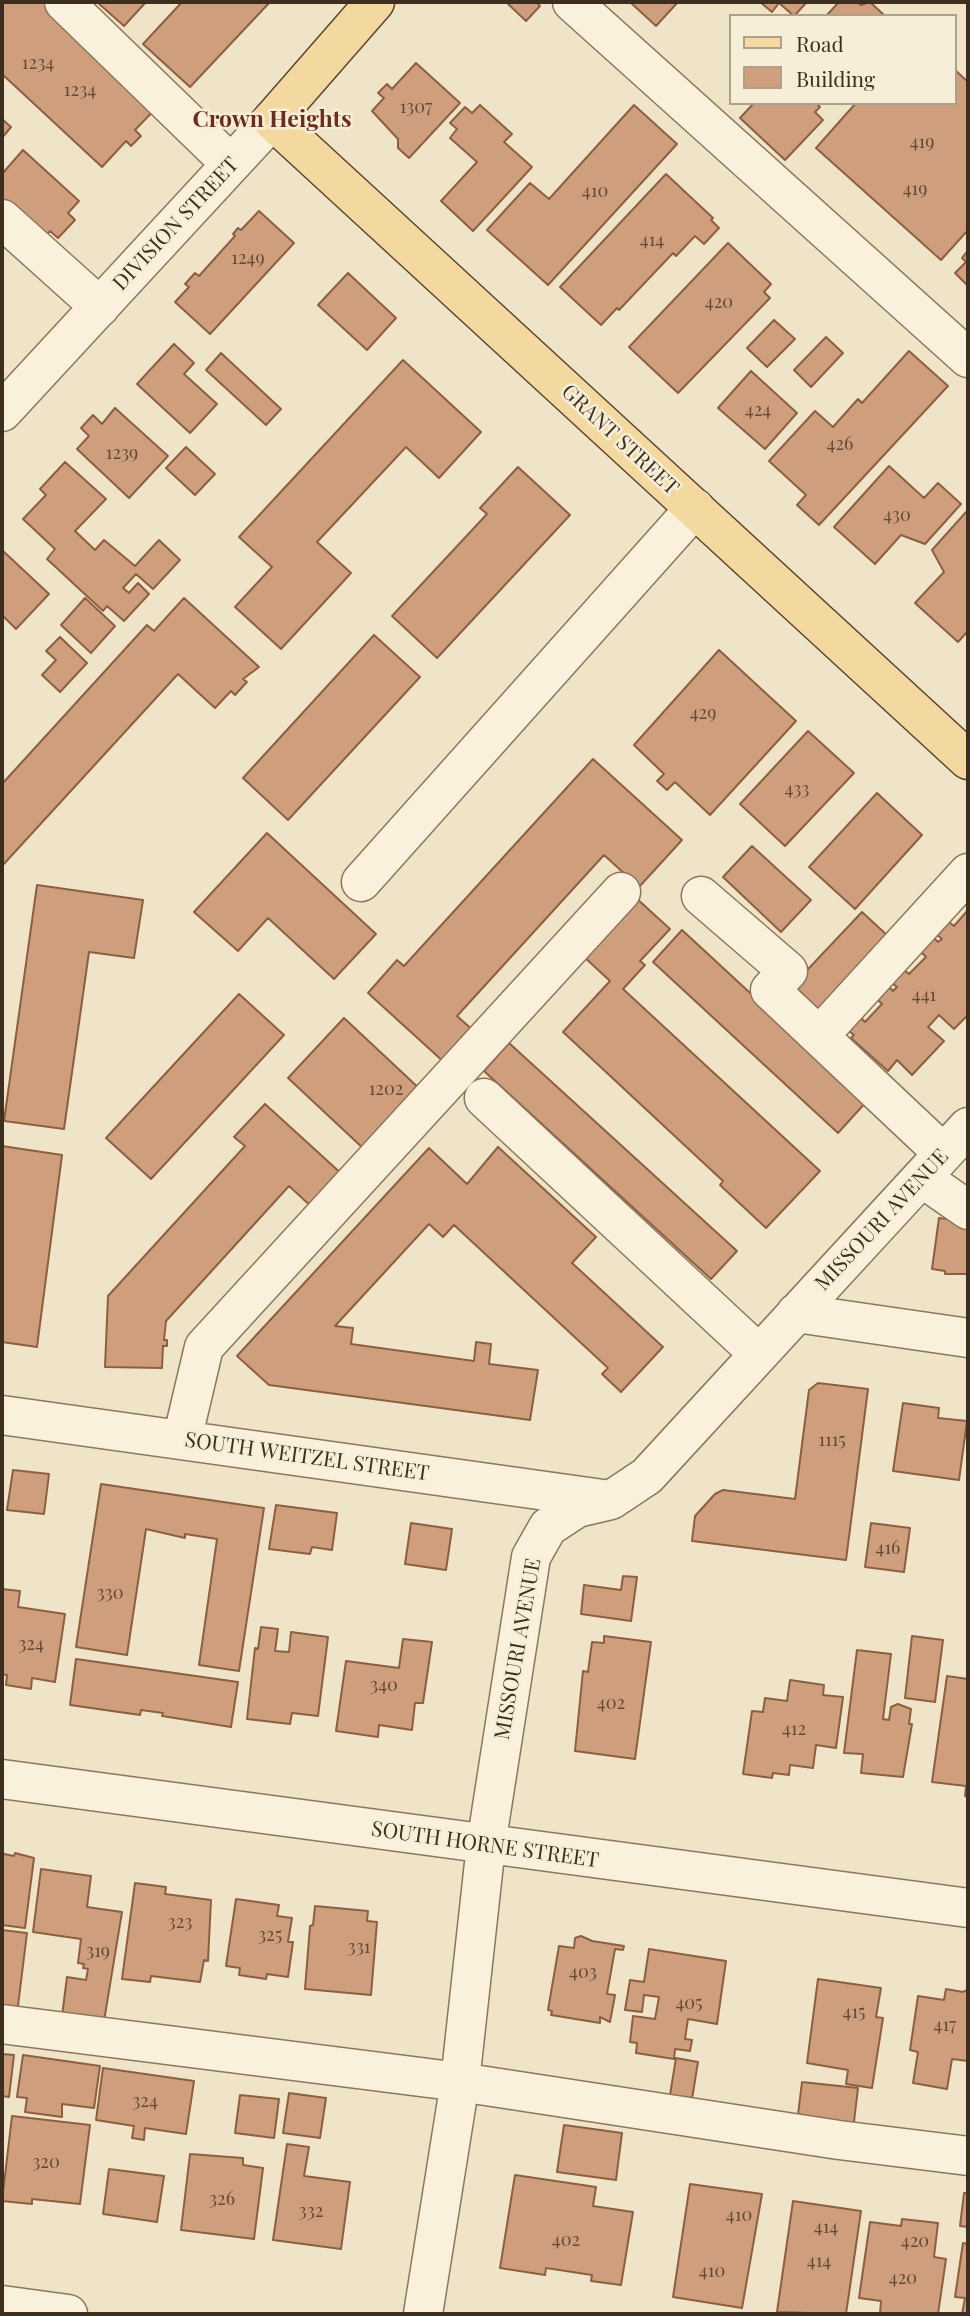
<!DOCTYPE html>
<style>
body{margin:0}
#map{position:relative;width:970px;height:2316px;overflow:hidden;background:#f0e4c8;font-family:"Playfair Display",serif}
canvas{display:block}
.frame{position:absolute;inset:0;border:4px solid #3d2e20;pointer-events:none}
.legend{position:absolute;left:729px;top:14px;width:228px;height:91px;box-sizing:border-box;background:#f7eed8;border:2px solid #ada18e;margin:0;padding:9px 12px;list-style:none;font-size:21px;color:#3d2e20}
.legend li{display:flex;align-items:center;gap:14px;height:35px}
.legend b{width:35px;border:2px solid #ada18e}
</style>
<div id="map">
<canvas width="970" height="2316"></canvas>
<div class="frame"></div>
<ul class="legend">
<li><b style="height:9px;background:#f3d9a0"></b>Road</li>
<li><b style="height:19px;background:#cf9f7d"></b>Building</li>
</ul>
</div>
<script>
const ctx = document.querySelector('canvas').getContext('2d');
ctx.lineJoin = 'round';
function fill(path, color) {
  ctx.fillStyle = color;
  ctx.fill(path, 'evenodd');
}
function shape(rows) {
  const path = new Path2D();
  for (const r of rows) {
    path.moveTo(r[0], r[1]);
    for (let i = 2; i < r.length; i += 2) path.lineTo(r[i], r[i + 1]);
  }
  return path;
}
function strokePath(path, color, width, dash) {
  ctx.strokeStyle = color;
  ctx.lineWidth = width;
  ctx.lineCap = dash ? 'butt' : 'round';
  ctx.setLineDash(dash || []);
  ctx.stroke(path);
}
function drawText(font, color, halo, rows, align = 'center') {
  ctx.font = font + ' "Playfair Display",serif';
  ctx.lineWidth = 5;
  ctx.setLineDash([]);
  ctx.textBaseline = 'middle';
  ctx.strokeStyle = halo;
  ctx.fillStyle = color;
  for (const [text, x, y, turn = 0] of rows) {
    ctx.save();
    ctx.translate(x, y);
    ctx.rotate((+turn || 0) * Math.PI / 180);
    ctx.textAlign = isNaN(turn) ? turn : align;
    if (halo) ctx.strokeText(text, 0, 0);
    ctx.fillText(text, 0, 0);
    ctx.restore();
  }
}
const building = shape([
 [2,2,47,2,159,105,135,130,141,136,131,146,126,141,102,167,2,74,2,2],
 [97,2,146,2,124,26,97,2],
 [182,2,270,2,190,87,143,44,182,2],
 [506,2,536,2,540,6,526,21,506,2],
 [630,2,678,2,656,26,630,2],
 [760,2,807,2,794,16,779,3,772,12,760,2],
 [839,2,858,2,861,5,870,2,884,15,826,16,839,2],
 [416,63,460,103,409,158,398,148,398,139,372,111,384,98,378,93,387,84,392,89,416,63],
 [954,69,968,82,968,230,941,260,816,148,856,103,954,103,954,69],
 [754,103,816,103,820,107,815,112,823,120,785,160,740,118,754,103],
 [480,105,512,134,504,142,532,167,473,231,441,201,477,162,450,138,457,129,450,123,465,107,472,113,480,105],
 [634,105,677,144,548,285,487,230,530,183,549,199,634,105],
 [2,119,11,127,2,138,2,119],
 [23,150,79,201,68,213,75,220,58,238,50,231,43,240,2,203,2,174,23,150],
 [666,174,713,218,711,220,719,228,704,244,695,236,676,256,673,253,619,310,617,308,601,325,560,287,666,174],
 [259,211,294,243,210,334,175,302,189,287,185,284,195,273,199,276,235,236,233,234,238,228,241,230,259,211],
 [728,243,771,284,764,292,770,298,678,393,629,347,728,243],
 [968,250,968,286,955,273,966,262,962,258,968,250],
 [348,273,396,318,367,350,318,305,348,273],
 [774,320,795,339,767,367,747,348,774,320],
 [826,337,843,353,811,387,794,370,826,337],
 [174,344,194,363,184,374,217,404,190,433,137,384,174,344],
 [909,351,948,386,819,525,797,505,806,495,769,461,815,411,833,427,858,399,862,403,909,351],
 [221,353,281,409,266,425,206,370,221,353],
 [403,360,481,432,439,478,406,447,317,542,351,573,281,649,235,607,272,567,239,537,403,360],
 [751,371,797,413,765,449,718,408,751,371],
 [115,408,168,456,129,498,77,449,89,436,81,428,93,415,102,424,115,408],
 [186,447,215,474,195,495,166,468,186,447],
 [65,462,106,499,75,531,95,550,104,540,135,566,159,540,180,560,153,589,136,574,123,588,129,593,138,583,149,594,124,621,107,606,103,611,47,559,55,549,23,519,46,495,40,489,65,462],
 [889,466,924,498,938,483,961,504,925,544,901,535,875,564,834,527,889,466],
 [518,467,570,515,437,658,392,616,487,514,480,508,518,467],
 [967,511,968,631,958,642,915,603,944,572,932,550,967,511],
 [2,550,49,594,16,629,2,615,2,550],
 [85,598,115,626,91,653,61,625,85,598],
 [184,598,259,667,243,679,247,682,235,695,231,691,215,708,178,674,2,866,2,784,147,625,154,631,184,598],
 [374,635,420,677,288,820,243,778,374,635],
 [60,637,87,663,60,692,42,675,56,660,46,651,60,637],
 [719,650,796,721,710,815,675,782,667,790,657,781,664,774,634,745,719,650],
 [808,731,854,773,785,846,740,804,808,731],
 [593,759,682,840,639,887,604,855,457,1016,475,1032,446,1064,368,993,397,960,404,966,593,759],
 [877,793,922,835,855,909,809,867,877,793],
 [267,833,376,934,334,979,268,918,238,951,194,912,267,833],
 [752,846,811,900,781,932,723,877,752,846],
 [37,885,143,900,134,958,89,952,64,1129,4,1121,37,885],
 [635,897,670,929,640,961,645,965,623,989,820,1171,766,1228,720,1185,723,1181,563,1032,610,981,582,955,635,897],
 [968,910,968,1015,954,1029,939,1015,928,1027,944,1041,912,1075,897,1060,888,1071,851,1038,854,1035,849,1031,861,1018,865,1022,882,1004,877,999,889,987,893,991,897,987,892,983,904,970,909,974,926,957,921,952,934,938,938,942,942,939,937,935,949,922,954,926,968,910],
 [862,912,889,937,820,1011,793,985,862,912],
 [682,930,867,1101,838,1133,653,962,682,930],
 [239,994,284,1035,151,1179,106,1138,239,994],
 [344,1018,422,1091,366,1151,288,1078,344,1018],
 [509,1043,737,1251,711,1279,484,1071,509,1043],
 [265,1104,344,1176,314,1209,289,1186,166,1321,164,1340,167,1340,167,1346,163,1346,162,1368,105,1367,108,1296,245,1146,234,1137,265,1104],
 [2,1146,62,1155,37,1347,2,1342,2,1146],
 [498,1147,596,1237,572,1263,663,1347,621,1392,602,1374,608,1368,454,1225,443,1237,429,1224,335,1326,353,1328,351,1344,474,1361,476,1342,491,1344,489,1364,538,1370,530,1420,269,1385,237,1356,429,1148,467,1184,498,1147],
 [939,1218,968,1222,968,1274,945,1274,945,1271,932,1269,939,1218],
 [818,1383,868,1389,846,1560,692,1541,695,1516,715,1494,723,1490,795,1499,809,1390,818,1383],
 [903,1403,939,1408,938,1418,967,1421,959,1480,893,1471,903,1403],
 [13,1470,49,1474,44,1514,7,1510,13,1470],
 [101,1484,264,1508,239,1671,199,1665,217,1539,185,1534,185,1538,146,1529,127,1655,76,1647,101,1484],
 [276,1505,337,1513,332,1550,312,1547,310,1554,269,1549,276,1505],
 [411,1523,452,1529,446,1570,405,1564,411,1523],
 [871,1523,910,1528,904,1572,865,1567,871,1523],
 [623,1576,637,1577,631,1621,581,1614,584,1585,621,1590,623,1576],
 [2,1589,20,1591,18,1607,65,1614,55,1682,32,1678,31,1689,6,1685,7,1675,2,1674,2,1589],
 [261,1627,278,1629,275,1651,289,1652,291,1632,328,1637,318,1716,292,1713,290,1724,247,1719,255,1648,258,1649,261,1627],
 [604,1636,651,1642,635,1759,575,1751,583,1671,588,1672,592,1642,604,1643,604,1636],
 [912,1636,943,1640,935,1702,905,1698,912,1636],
 [403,1639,432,1642,423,1703,415,1703,412,1730,379,1725,378,1737,336,1731,346,1661,399,1668,403,1639],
 [857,1650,891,1654,883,1719,889,1720,891,1707,898,1704,911,1709,909,1724,912,1724,903,1777,861,1773,863,1754,844,1753,857,1650],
 [76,1659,238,1682,231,1727,162,1716,163,1713,141,1710,140,1715,70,1705,76,1659],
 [947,1676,968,1679,968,1797,965,1796,966,1786,932,1782,947,1676],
 [790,1680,824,1685,823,1695,843,1697,836,1748,816,1745,813,1768,790,1765,789,1775,773,1773,772,1778,743,1774,752,1711,763,1712,765,1698,787,1701,790,1680],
 [2,1851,4,1854,14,1856,15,1853,34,1858,25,1928,2,1925,2,1851],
 [41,1869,91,1876,87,1907,122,1912,104,2021,62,2016,67,1977,86,1980,88,1969,83,1968,84,1964,78,1963,81,1939,33,1932,41,1869],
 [135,1883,166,1887,165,1894,211,1900,208,1961,204,1960,200,1982,151,1976,150,1982,122,1979,135,1883],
 [236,1899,279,1905,277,1916,292,1918,288,1942,293,1942,288,1977,267,1974,266,1979,239,1975,240,1968,226,1966,236,1899],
 [315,1906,368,1911,367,1921,377,1922,371,1995,305,1989,310,1926,313,1925,315,1906],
 [2,1930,27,1933,17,2014,2,2012,2,1930],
 [581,1936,592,1941,624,1946,623,1950,615,1949,607,1994,615,1995,610,2022,600,2017,600,2023,551,2015,552,2011,548,2010,559,1946,574,1948,575,1938,581,1936],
 [649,1949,726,1961,717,2024,688,2019,685,2039,692,2040,690,2051,675,2049,674,2059,636,2053,637,2043,630,2042,633,2016,655,2019,659,1997,644,1995,642,2012,625,2010,630,1980,644,1982,649,1949],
 [818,1979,881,1988,876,2017,883,2018,872,2088,846,2084,848,2070,807,2063,818,1979],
 [946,1989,963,1992,968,1989,968,2061,952,2059,947,2089,913,2083,918,2052,910,2050,918,1996,944,2000,946,1989],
 [2,2054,14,2055,9,2097,2,2096,2,2054],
 [23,2055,100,2066,94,2108,62,2104,62,2117,25,2112,27,2098,17,2097,23,2055],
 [676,2058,698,2062,692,2099,670,2095,676,2058],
 [103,2068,194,2081,186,2134,145,2128,144,2140,132,2138,134,2126,96,2120,103,2068],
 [802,2082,858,2088,853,2130,797,2123,802,2082],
 [289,2093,326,2098,320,2138,283,2133,289,2093],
 [240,2095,279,2099,274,2138,235,2133,240,2095],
 [12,2116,90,2125,80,2204,32,2199,32,2204,2,2201,12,2116],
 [564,2125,622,2133,616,2180,557,2172,564,2125],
 [287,2144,309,2147,304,2176,350,2182,341,2249,273,2240,287,2144],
 [190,2154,243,2158,243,2165,263,2168,254,2239,181,2230,190,2154],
 [109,2169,164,2176,157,2222,103,2214,109,2169],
 [515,2175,596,2187,593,2206,633,2212,621,2285,591,2281,592,2275,546,2268,545,2275,500,2268,515,2175],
 [690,2184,762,2194,742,2308,673,2297,690,2184],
 [964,2193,968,2193,968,2227,960,2226,964,2193],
 [793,2201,861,2211,846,2314,777,2312,793,2201],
 [902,2219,938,2223,934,2257,946,2259,938,2314,880,2314,881,2301,859,2298,870,2222,901,2226,902,2219],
 [963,2243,968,2244,968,2314,962,2314,965,2298,955,2297,963,2243]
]);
const minor = shape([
 [64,2,231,164],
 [572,2,968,358],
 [2,219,100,307],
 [2,412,272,120],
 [361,882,695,508],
 [701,896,788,971,770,990,943,1153],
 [819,1036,968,873],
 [484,1098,759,1354],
 [922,1178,968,1210],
 [796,1313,968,1338],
 [2,1415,603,1499],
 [182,1440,204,1347,621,892],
 [2,1779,968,1908],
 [2,2024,460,2082,839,2140,968,2156],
 [2,2305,68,2314],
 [423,2314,460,2082,486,1845,531,1557,548,1527,577,1508,611,1500,647,1476,968,1127]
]);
const major = shape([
 [375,2,272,120,968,760]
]);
const numberNames = [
 ["1234",38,63],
 ["1234",80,90],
 ["1307",416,107],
 ["419",922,142],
 ["419",915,189],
 ["410",595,191],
 ["414",652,240],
 ["1249",248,258],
 ["420",719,302],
 ["424",758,410],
 ["426",840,444],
 ["1239",122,453],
 ["430",897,515],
 ["429",703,713],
 ["433",797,789],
 ["441",924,995],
 ["1202",386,1089],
 ["1115",832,1440],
 ["416",888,1548],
 ["330",110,1593],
 ["324",31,1644],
 ["340",384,1685],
 ["402",611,1703],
 ["412",794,1729],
 ["323",180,1922],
 ["325",270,1935],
 ["331",359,1947],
 ["319",98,1951],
 ["403",583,1972],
 ["405",689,2003],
 ["415",854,2012],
 ["417",945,2025],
 ["324",145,2101],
 ["320",46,2162],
 ["326",222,2199],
 ["332",311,2211],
 ["410",739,2215],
 ["414",826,2227],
 ["402",566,2240],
 ["420",915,2241],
 ["414",819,2261],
 ["410",712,2271],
 ["420",903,2278]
];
const streetNames = [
 ["DIVISION STREET",176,224,-47],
 ["GRANT STREET",620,440,43],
 ["MISSOURI AVENUE",882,1220,-47],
 ["SOUTH WEITZEL STREET",307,1457,8],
 ["MISSOURI AVENUE",518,1649,-80],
 ["SOUTH HORNE STREET",485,1845,8]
];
const neighbourhoodNames = [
 ["Crown Heights",272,120]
];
fill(building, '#cf9f7d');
strokePath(building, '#8d5f41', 2);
strokePath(minor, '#8d765c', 41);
strokePath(major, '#5b4430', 41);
strokePath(minor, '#faf1dc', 38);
strokePath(major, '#f3d9a0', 38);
drawText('18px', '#624a37', null, numberNames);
drawText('21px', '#3d2e20', '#f7eed8', streetNames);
drawText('bold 23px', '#6b2e1e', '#f7eed8', neighbourhoodNames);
</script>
